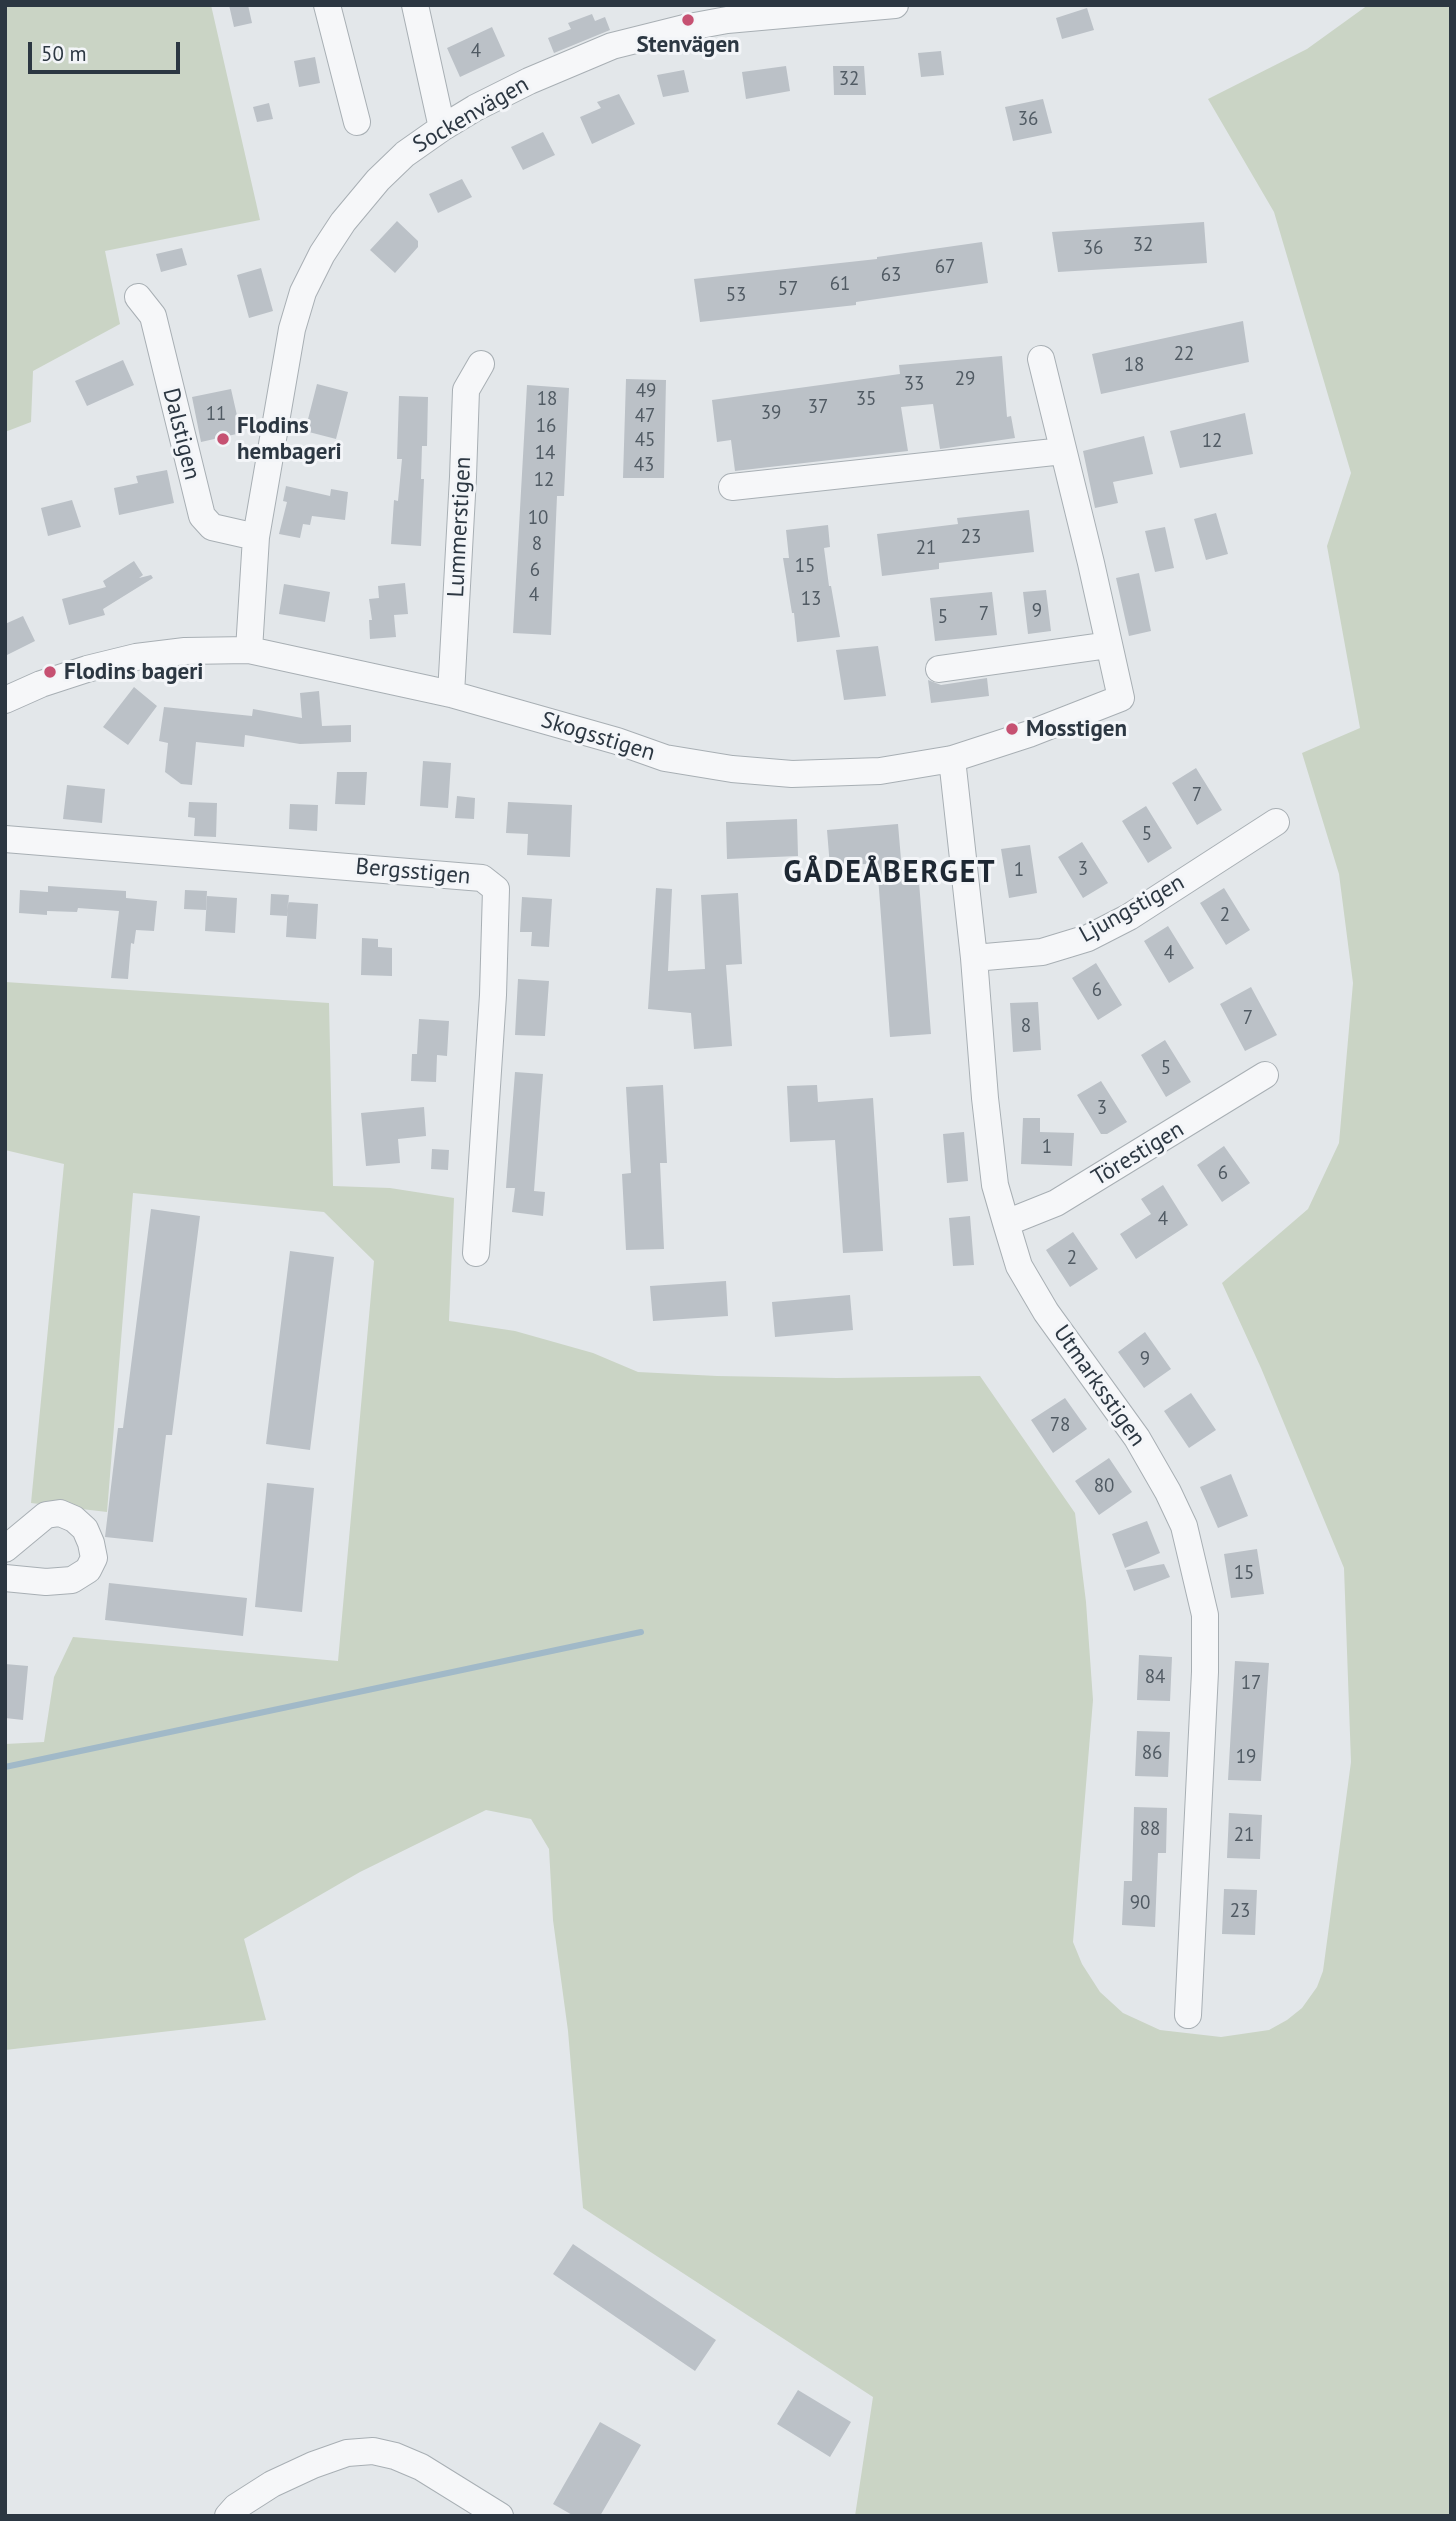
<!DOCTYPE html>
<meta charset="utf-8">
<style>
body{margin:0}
#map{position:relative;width:1456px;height:2521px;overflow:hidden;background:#e3e7ea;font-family:"PT Sans",sans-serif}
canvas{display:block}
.frame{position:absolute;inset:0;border:7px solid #2c3742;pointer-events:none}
.scale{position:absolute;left:28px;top:42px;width:152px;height:32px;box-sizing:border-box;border:4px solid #2c3742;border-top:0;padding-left:9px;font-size:21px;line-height:24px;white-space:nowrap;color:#2c3742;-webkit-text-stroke:5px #f3f5f8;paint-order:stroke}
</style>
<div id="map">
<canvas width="1456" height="2521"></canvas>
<div class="frame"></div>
<div class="scale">50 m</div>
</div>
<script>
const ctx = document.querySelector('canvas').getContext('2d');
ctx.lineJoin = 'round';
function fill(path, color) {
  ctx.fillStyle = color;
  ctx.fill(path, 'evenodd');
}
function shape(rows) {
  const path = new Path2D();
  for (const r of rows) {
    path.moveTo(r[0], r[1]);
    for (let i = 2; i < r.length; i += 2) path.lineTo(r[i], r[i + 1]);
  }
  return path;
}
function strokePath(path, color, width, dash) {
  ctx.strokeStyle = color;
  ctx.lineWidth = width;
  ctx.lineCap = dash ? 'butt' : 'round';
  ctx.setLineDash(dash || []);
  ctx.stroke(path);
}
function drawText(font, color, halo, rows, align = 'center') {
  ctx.font = font + ' "PT Sans",sans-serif';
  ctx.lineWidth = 6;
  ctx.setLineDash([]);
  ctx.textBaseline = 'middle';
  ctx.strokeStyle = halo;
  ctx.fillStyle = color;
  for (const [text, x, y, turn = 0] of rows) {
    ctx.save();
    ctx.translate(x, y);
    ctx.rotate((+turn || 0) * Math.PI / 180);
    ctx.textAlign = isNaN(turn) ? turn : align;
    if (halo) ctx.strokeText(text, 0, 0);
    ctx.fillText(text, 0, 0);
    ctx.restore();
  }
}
const green = shape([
 [5,5,211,5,260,220,105,251,120,324,33,371,31,422,5,432],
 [1368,5,1451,5,1451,2516,855,2516,873,2397,583,2208,568,2031,553,1920,549,1849,531,1819,486,1810,360,1872,244,1939,266,2020,5,2050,5,1744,44,1742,54,1677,73,1637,338,1661,374,1261,324,1212,133,1193,107,1512,31,1503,64,1164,5,1150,5,982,329,1003,333,1186,390,1188,454,1198,449,1321,515,1331,593,1353,638,1372,717,1376,837,1378,980,1376,1075,1513,1086,1602,1093,1700,1073,1942,1082,1964,1100,1992,1123,2013,1160,2030,1221,2037,1269,2030,1287,2020,1302,2008,1317,1987,1323,1971,1351,1762,1344,1568,1261,1368,1222,1283,1308,1209,1339,1143,1353,983,1339,874,1302,753,1360,728,1327,546,1351,473,1274,212,1208,99,1307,49]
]);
const stream = shape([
 [5,1767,641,1632]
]);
const building = shape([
 [229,5,248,5,252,23,234,27],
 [1087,8,1094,30,1062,39,1056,18],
 [592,14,595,21,605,17,610,30,554,53,548,38,571,29,568,23],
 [492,27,505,56,460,77,447,48],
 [941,51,944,75,921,77,918,53],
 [315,57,320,83,299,87,294,61],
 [786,66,790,91,746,99,742,72],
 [833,66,864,66,866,95,834,95],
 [684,70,689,92,663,97,657,75],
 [619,94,635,124,592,144,580,117,601,108,597,102],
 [1043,99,1052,133,1013,141,1005,107],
 [269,103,273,119,257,122,253,107],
 [543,132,555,155,523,170,511,147],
 [462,179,472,197,438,213,429,194],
 [397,221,418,241,418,247,395,273,370,250],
 [1204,222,1207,263,1058,272,1052,232],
 [982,242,988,283,856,302,856,305,700,322,694,279,877,259,877,257],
 [182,248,187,265,161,272,156,254],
 [261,268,273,311,249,318,237,275],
 [1243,321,1249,362,1101,394,1092,354],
 [1002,356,1007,417,1011,416,1015,438,940,449,933,404,901,407,908,451,735,471,731,440,717,442,712,400,900,374,899,365],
 [123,360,134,385,87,406,75,381],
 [626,379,666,380,664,478,623,478],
 [317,384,348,392,336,439,305,431],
 [527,385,569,388,564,496,557,496,551,635,513,633],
 [231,389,241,433,201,442,192,397],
 [399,396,428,397,427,446,422,446,421,479,424,479,421,546,391,544,394,500,398,501,402,459,397,459],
 [1245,413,1253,454,1180,468,1170,431],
 [1144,436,1153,474,1113,482,1118,503,1095,508,1083,451],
 [167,470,174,503,119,515,114,488,138,483,136,476],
 [286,486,330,496,331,489,348,492,345,520,312,516,310,525,303,524,300,538,279,534,287,502,283,501],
 [72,500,81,527,48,536,41,508],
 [1029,510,1034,552,939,563,939,569,882,576,877,534,958,524,957,518],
 [1216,513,1228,554,1206,560,1194,519],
 [828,525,830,547,824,548,829,586,831,586,840,637,797,642,794,613,792,613,783,558,789,558,786,530],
 [1165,527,1174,568,1155,572,1145,531],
 [134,561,143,575,139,578,151,575,153,578,103,609,105,615,69,625,62,599,106,587,103,581],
 [1139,573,1151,631,1129,636,1116,578],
 [405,583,408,614,394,615,396,637,370,639,369,620,372,620,369,599,379,598,378,586],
 [284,584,330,592,325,622,279,614],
 [1046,590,1051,631,1028,634,1023,592],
 [992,592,997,635,935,641,930,598],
 [23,616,35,641,5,656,5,624],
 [878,646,886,696,844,700,836,650],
 [987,678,989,696,931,703,928,680,941,685],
 [134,687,157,706,128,745,103,727],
 [319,691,322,726,351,725,351,742,300,744,245,735,244,747,196,742,192,785,181,784,165,772,168,743,159,741,164,707,252,716,253,709,302,718,300,693],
 [423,761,451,763,448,808,420,806],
 [1196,768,1222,810,1197,825,1172,783],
 [337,772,367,772,365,805,335,804],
 [67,785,105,789,102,823,63,819],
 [457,796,475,798,474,819,455,818],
 [189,802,217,803,216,837,194,836,195,818,188,817],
 [508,802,572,805,570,857,527,855,528,834,506,833],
 [290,804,318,805,317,831,289,829],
 [1146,806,1172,848,1148,863,1122,821],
 [797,819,798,856,727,859,726,822],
 [898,824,903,883,919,882,931,1034,890,1037,877,863,830,867,827,830],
 [1082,842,1108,883,1083,898,1058,857],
 [1030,845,1037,893,1009,898,1001,849],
 [48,886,126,891,126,898,157,901,154,931,136,930,134,944,131,943,128,979,111,978,119,911,78,908,77,912,47,911,47,915,19,913,20,890,48,892],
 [656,888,672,889,668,971,705,969,701,895,738,893,742,964,726,965,732,1046,694,1049,691,1013,648,1009],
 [1224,888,1250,930,1226,945,1200,903],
 [185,890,207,891,206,910,184,909],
 [271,894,289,895,287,916,270,915],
 [207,896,237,898,235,933,205,931],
 [522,897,552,899,549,947,531,946,532,932,520,932],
 [288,902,318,904,316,939,286,937],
 [1168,926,1194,968,1169,983,1144,941],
 [362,938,378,939,378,947,392,948,392,976,361,975],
 [1096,963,1122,1005,1098,1020,1072,978],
 [518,979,549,981,545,1036,515,1035],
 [1251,987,1277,1035,1245,1051,1220,1004],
 [1038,1002,1041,1050,1013,1052,1010,1003],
 [419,1019,449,1021,447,1056,437,1055,436,1082,411,1081,412,1054,417,1054],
 [1165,1040,1191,1082,1166,1097,1141,1055],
 [515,1072,543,1074,534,1191,545,1192,543,1216,512,1212,515,1188,506,1188],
 [1101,1081,1127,1122,1107,1134,1101,1134,1077,1095],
 [663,1085,667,1163,660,1163,664,1249,626,1250,622,1174,631,1173,626,1087],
 [817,1085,818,1102,873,1098,883,1251,843,1253,835,1140,790,1142,787,1086],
 [424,1107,426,1136,398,1139,400,1163,366,1166,361,1113],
 [1023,1118,1040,1118,1040,1132,1074,1133,1072,1166,1021,1164],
 [964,1132,968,1181,947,1183,943,1134],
 [1224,1146,1250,1183,1222,1202,1197,1165],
 [432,1149,449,1150,448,1170,431,1169],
 [1163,1185,1188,1225,1136,1259,1120,1234,1151,1214,1141,1199],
 [151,1209,200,1216,172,1435,166,1435,153,1542,105,1537,118,1428,123,1428],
 [970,1216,974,1265,953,1266,949,1218],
 [1073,1232,1098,1269,1070,1287,1046,1250],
 [290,1251,334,1257,310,1450,266,1444],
 [726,1281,728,1316,653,1321,650,1286],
 [850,1295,853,1330,775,1337,772,1302],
 [1145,1332,1171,1369,1144,1388,1118,1352],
 [1191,1393,1216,1430,1189,1448,1164,1411],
 [1065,1398,1087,1429,1053,1453,1031,1420],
 [1109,1458,1132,1492,1099,1515,1075,1481],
 [1231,1474,1248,1516,1218,1528,1200,1487],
 [267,1483,314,1488,302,1612,255,1607],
 [1147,1521,1160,1553,1125,1568,1112,1534],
 [1257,1549,1264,1594,1231,1598,1224,1554],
 [1164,1564,1170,1577,1134,1591,1126,1570],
 [109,1583,247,1598,243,1636,105,1620],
 [1139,1655,1172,1657,1170,1701,1137,1700],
 [1235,1661,1269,1663,1261,1781,1228,1780],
 [5,1664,28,1666,23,1720,5,1718],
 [1137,1731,1170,1732,1168,1777,1135,1776],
 [1134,1807,1167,1808,1166,1853,1158,1853,1155,1927,1122,1925,1124,1881,1132,1881],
 [1229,1813,1262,1815,1260,1859,1227,1858],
 [1224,1889,1257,1890,1255,1935,1222,1934],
 [573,2244,716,2340,695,2371,553,2274],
 [798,2390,851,2422,830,2457,777,2424],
 [600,2422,641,2445,600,2516,574,2516,553,2504]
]);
const minor = shape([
 [327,5,357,122],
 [415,5,442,128],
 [138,297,153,316,202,516,212,527,256,537],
 [732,487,1063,451],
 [249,650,256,537,292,329,303,292,322,254,343,222,378,180,405,154,442,128,475,108,529,81,612,46,684,28,727,20,895,5],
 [939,669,1109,645],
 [451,694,463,477,466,390,481,364],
 [5,700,41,684,87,669,136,657,185,651,249,650,451,694,617,741,665,758,732,769,792,774,880,771,952,759,1029,734,1121,698,1091,563,1041,359],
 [952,759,974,958,985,1098,995,1185,1006,1223,1019,1266,1046,1312,1137,1438,1168,1492,1184,1526,1205,1615,1205,1672,1188,2015],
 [5,839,482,878,496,889,493,995,476,1253],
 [974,958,1042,952,1088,938,1129,917,1276,822],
 [1006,1223,1056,1203,1265,1075],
 [5,1549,46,1515,60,1513,74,1519,85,1529,91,1543,94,1558,88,1570,72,1580,46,1582,5,1578],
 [228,2516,236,2507,272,2484,313,2465,347,2453,373,2451,395,2456,421,2467,500,2516]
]);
const markers = [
 [688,20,7,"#c65172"],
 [223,439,7,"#c65172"],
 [50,672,7,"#c65172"],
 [1012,729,7,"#c65172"]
];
const numberNames = [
 ["4",476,52],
 ["32",849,80],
 ["36",1028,120],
 ["32",1143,246],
 ["36",1093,249],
 ["67",945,268],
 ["63",891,276],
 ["61",840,285],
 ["57",788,290],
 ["53",736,296],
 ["22",1184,355],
 ["18",1134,366],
 ["29",965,380],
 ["33",914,385],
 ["49",646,392],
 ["18",547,400],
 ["35",866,400],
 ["37",818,408],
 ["39",771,414],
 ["11",216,415],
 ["47",645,417],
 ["16",546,427],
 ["45",645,441],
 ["12",1212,442],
 ["14",545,454],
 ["43",644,466],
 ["12",544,481],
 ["10",538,519],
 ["23",971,538],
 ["8",537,545],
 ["21",926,549],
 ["15",805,567],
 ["6",535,571],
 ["4",534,596],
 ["13",811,600],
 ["9",1037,612],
 ["7",984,615],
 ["5",943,618],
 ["7",1197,796],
 ["5",1147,835],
 ["3",1083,870],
 ["1",1019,871],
 ["2",1225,916],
 ["4",1169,954],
 ["6",1097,991],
 ["7",1248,1019],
 ["8",1026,1027],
 ["5",1166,1069],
 ["3",1102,1109],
 ["1",1047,1148],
 ["6",1223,1174],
 ["4",1163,1220],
 ["2",1072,1259],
 ["9",1145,1360],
 ["78",1060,1426],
 ["80",1104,1487],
 ["15",1244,1574],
 ["84",1155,1678],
 ["17",1251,1684],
 ["86",1152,1754],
 ["19",1246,1758],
 ["88",1150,1830],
 ["21",1244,1836],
 ["90",1140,1904],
 ["23",1240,1912]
];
const poiNames = [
 ["Stenvägen",688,45,"center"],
 ["Flodins",237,426],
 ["hembageri",237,452],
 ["Flodins bageri",64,672],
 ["Mosstigen",1026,729]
];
const streetNames = [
 ["Sockenvägen",471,115,-30],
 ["Dalstigen",181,434,76],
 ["Lummerstigen",460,527,-87],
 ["Skogsstigen",598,737,17],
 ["Bergsstigen",413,872,5],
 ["Ljungstigen",1132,909,-29],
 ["Törestigen",1138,1154,-31],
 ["Utmarksstigen",1099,1386,55]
];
const districtNames = [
 ["GÅDEÅBERGET",890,873]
];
fill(green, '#cad4c5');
strokePath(stream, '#a1b9c8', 6);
fill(building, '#bbc1c7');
strokePath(minor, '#a8afb4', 28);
strokePath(minor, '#f6f7f9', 26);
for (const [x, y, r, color] of markers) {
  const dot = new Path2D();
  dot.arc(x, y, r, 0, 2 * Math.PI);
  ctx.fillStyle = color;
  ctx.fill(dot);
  strokePath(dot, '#f3f5f8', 2.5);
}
drawText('19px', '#505a63', null, numberNames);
drawText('bold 23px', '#2c3742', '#f3f5f8', poiNames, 'left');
drawText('23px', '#2c3742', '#f3f5f8', streetNames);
ctx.letterSpacing = '2px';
drawText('bold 30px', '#1e2833', '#f3f5f8', districtNames);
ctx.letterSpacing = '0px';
</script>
